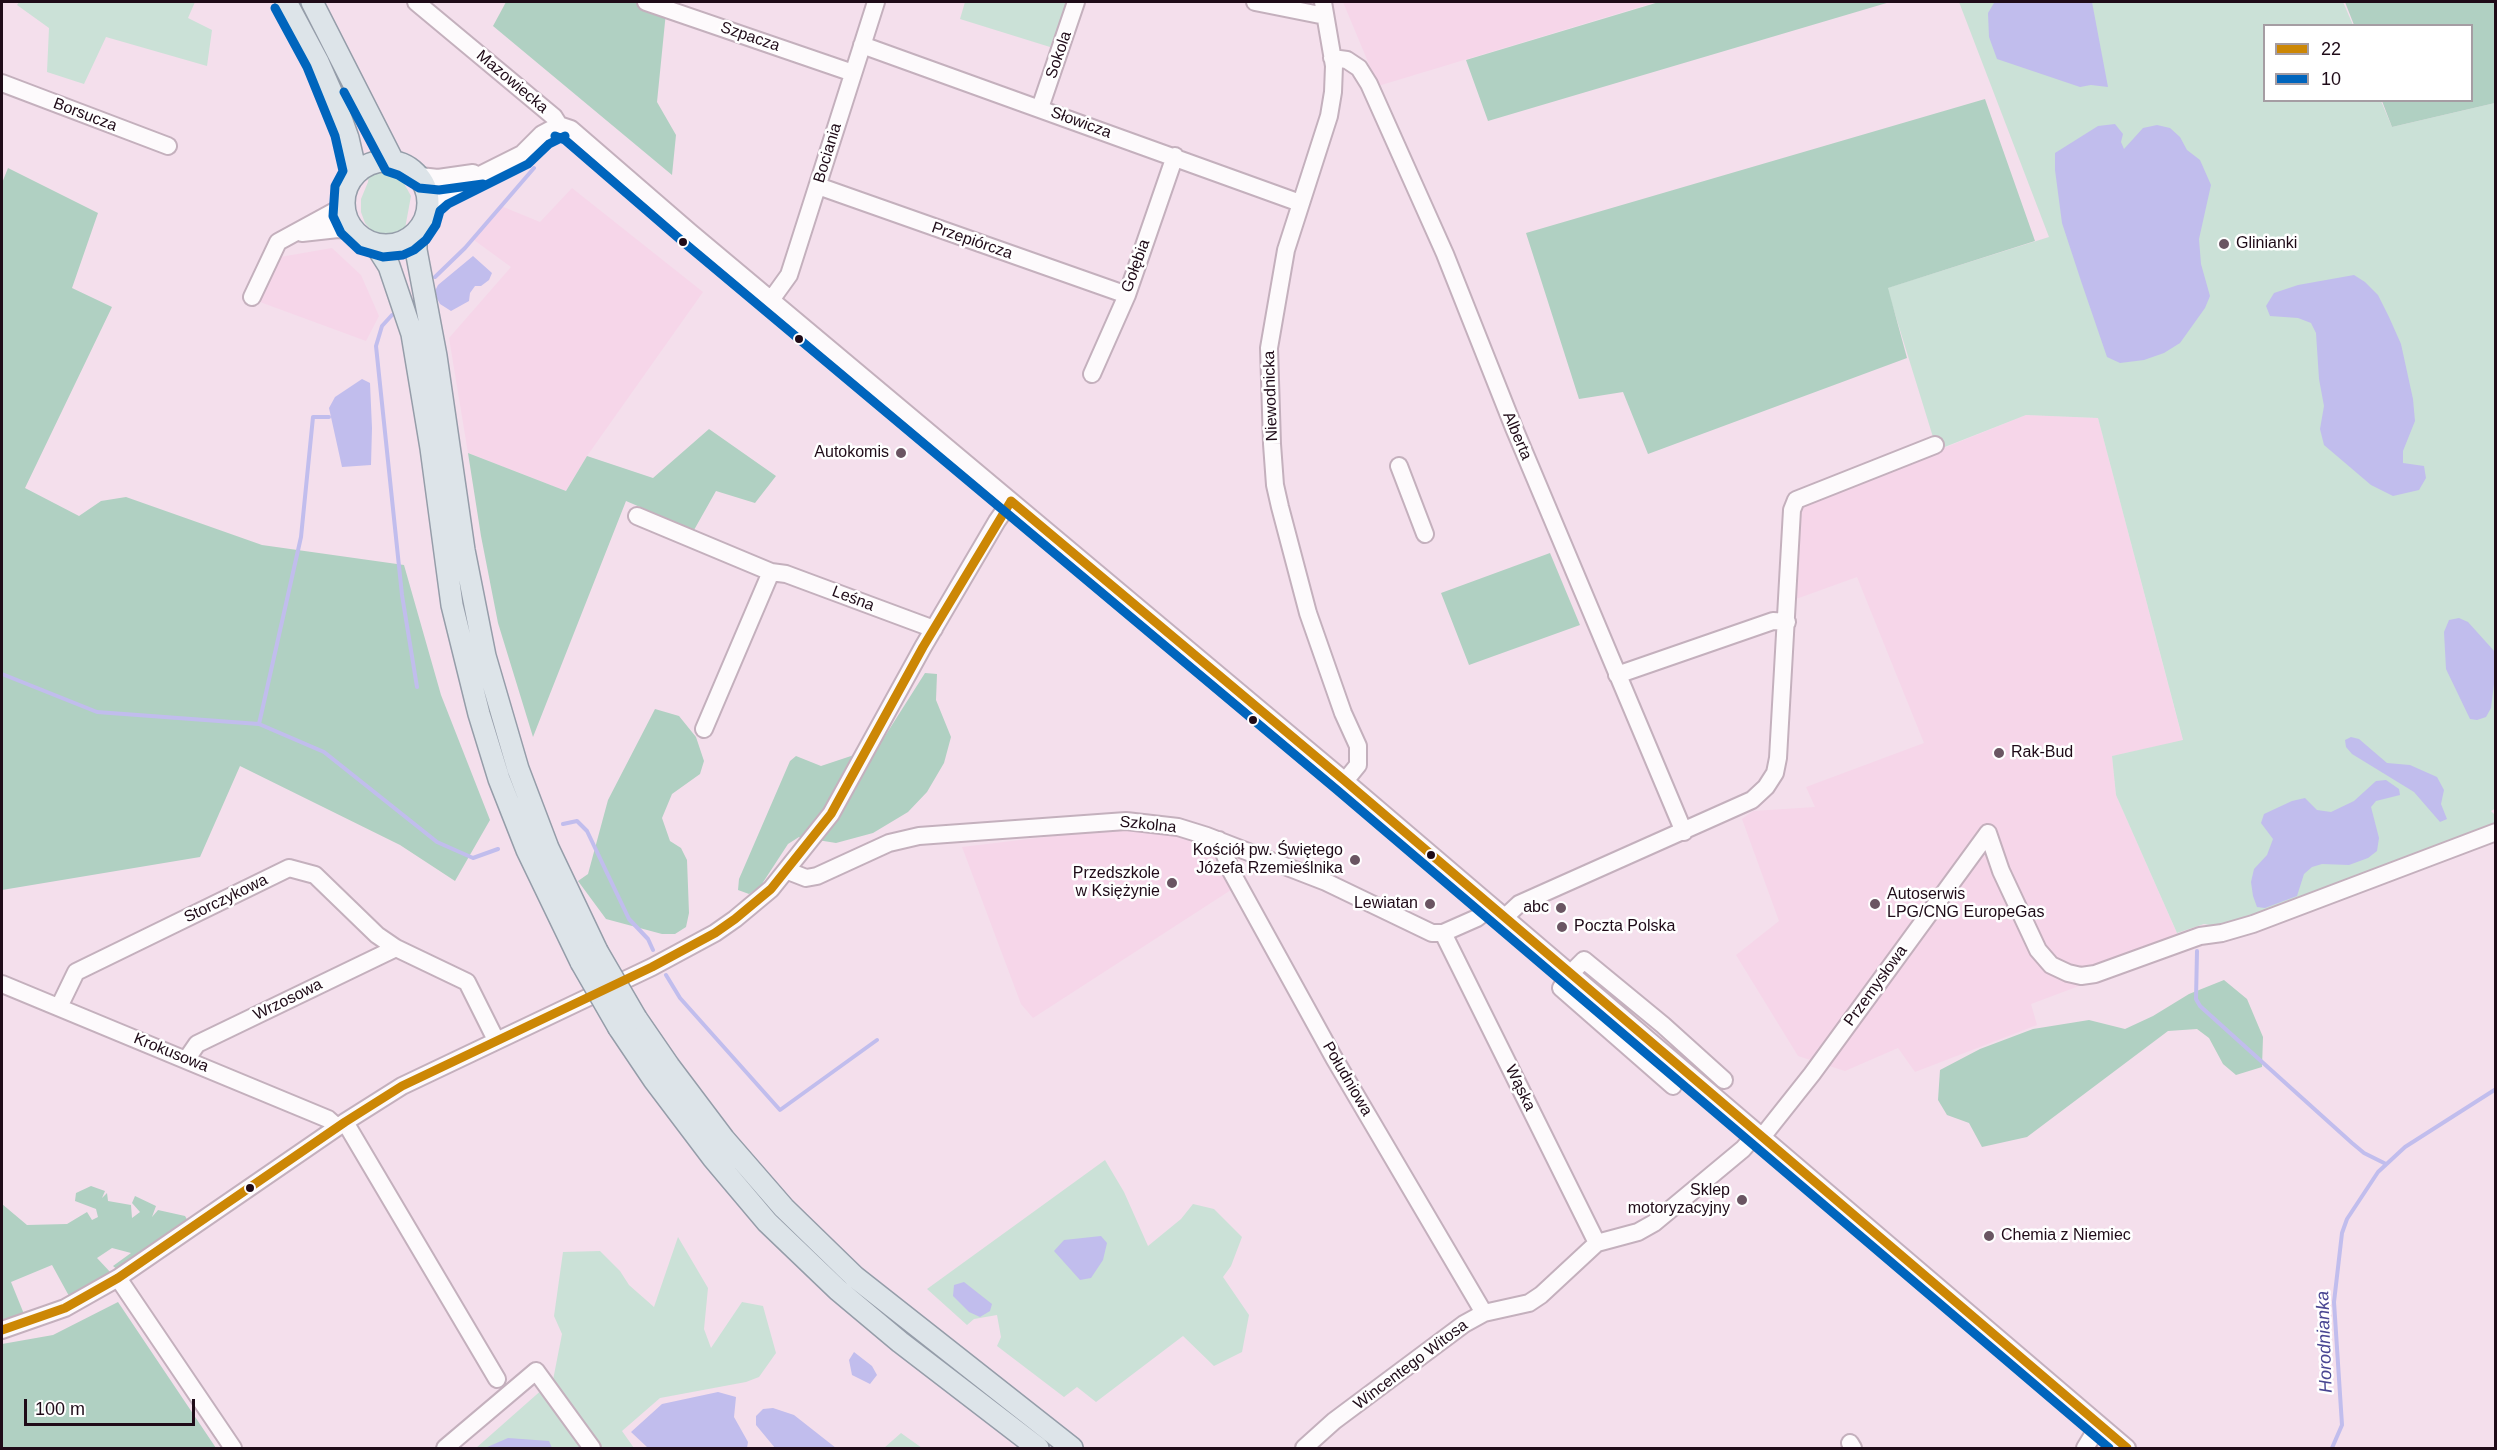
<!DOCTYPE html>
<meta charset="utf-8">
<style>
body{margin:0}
#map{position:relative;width:2497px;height:1450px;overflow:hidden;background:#f4dfec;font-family:Arial,sans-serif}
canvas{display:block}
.frame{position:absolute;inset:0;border:3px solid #1f0b18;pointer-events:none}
.legend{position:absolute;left:2263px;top:24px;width:210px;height:78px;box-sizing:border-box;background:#fff;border:2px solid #a59da3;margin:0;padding:8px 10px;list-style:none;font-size:18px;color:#1f0b18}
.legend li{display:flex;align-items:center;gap:12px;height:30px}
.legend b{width:30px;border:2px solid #a59da3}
.scale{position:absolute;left:24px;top:1399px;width:171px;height:27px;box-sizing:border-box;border:3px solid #1f0b18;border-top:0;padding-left:8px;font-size:18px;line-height:21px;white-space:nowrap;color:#1f0b18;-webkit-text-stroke:4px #fff;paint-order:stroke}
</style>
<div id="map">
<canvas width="2497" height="1450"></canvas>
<div class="frame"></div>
<ul class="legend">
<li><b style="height:8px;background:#cc8705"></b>22</li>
<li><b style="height:8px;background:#0065bd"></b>10</li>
</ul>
<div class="scale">100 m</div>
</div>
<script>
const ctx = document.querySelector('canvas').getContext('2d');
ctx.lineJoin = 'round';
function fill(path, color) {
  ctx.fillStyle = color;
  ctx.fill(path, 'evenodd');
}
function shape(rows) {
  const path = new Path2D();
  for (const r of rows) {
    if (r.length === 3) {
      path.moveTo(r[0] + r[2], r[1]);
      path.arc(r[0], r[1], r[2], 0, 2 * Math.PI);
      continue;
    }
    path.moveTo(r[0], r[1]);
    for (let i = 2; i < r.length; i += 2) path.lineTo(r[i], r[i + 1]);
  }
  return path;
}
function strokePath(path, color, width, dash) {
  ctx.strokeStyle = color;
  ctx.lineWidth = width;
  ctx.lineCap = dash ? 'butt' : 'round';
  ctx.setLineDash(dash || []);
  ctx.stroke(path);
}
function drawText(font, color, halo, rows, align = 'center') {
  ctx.font = font + ' Arial,sans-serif';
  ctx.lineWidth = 5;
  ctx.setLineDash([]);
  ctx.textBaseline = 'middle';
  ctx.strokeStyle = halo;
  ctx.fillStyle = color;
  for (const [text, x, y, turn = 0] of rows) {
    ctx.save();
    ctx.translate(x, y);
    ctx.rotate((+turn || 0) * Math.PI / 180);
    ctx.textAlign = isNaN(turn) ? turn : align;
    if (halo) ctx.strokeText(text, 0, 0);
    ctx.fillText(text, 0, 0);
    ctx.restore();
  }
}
const built = shape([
 [1343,2,1656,2,1378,86],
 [572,188,703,292,587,456,566,491,468,453,449,338,511,267,474,240,501,206,540,222],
 [332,248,361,275,379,316,366,341,260,302,280,257],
 [2026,415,2098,418,2183,741,2112,756,2116,795,2183,947,2031,1004,2037,1025,1915,1072,1898,1048,1845,1071,1798,1056,1736,955,1779,921,1742,819,1753,811,1815,807,1806,787,1924,743,1857,577,1796,599,1800,506],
 [1140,828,1178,835,1211,845,1234,888,1033,1018,1021,1004,962,847,1103,830]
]);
const green = shape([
 [19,2,195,2,188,18,212,30,207,66,106,37,84,84,47,72,49,28,17,5],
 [965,2,1068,2,1050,47,960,19],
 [1959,2,2343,2,2353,25,2264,26,2264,100,2381,101,2392,127,2495,103,2496,808,2491,811,2495,815,2495,823,2222,927,2204,924,2177,933,2116,795,2112,756,2183,740,2098,418,2026,415,1937,450,1887,288,2049,237],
 [382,171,401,178,411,196,404,234,398,236,385,237,373,232,365,223,361,212,361,199,368,182,369,174],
 [1105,1160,1124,1192,1148,1246,1181,1219,1193,1204,1214,1209,1242,1237,1231,1266,1223,1277,1249,1315,1242,1352,1214,1366,1183,1336,1096,1402,1077,1387,1064,1397,997,1346,1001,1337,997,1315,974,1319,967,1325,927,1289],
 [678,1237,708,1288,704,1329,711,1348,742,1302,763,1306,776,1353,759,1377,746,1382,660,1398,622,1431,634,1448,476,1448,553,1380,562,1334,554,1316,563,1252,600,1251,620,1271,629,1285,654,1307],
 [901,1433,922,1448,884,1448]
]);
const forest = shape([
 [506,2,667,2,657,102,676,135,672,175,493,26],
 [1659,2,1890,2,1488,121,1466,60],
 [2345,2,2495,2,2495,103,2392,127,2382,101,2472,100,2472,26,2354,25],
 [1985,99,2035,241,1888,288,1907,358,1648,454,1623,392,1579,399,1526,233],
 [8,168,98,213,72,288,112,307,25,488,79,516,101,501,126,497,262,545,404,565,441,695,490,820,455,881,400,845,240,766,200,857,2,890,2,183],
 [709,429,776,476,755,503,716,491,694,530,626,501,533,737,498,623,481,536,468,453,566,491,587,456,653,478],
 [1550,553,1580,625,1469,665,1441,593],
 [925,673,937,674,936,700,951,737,944,763,927,792,908,812,873,833,836,843,799,837,788,844,760,887,749,894,738,890,739,879,790,761,796,756,821,766,878,747],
 [655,709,679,716,696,737,704,761,700,774,672,794,662,818,670,841,681,848,687,860,689,913,686,927,675,934,662,934,606,919,578,881,588,874,608,800],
 [2224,980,2247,999,2263,1037,2262,1067,2236,1075,2223,1064,2209,1038,2197,1029,2168,1031,2027,1137,1982,1147,1969,1123,1947,1115,1938,1100,1940,1070,1980,1049,2033,1029,2089,1020,2125,1029,2153,1016,2189,994],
 [91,1186,105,1191,102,1198,107,1193,108,1201,131,1205,132,1218,140,1212,132,1203,135,1196,156,1206,152,1217,158,1210,185,1216,188,1221,119,1271,113,1266,131,1253,112,1248,97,1258,112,1274,69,1296,52,1265,11,1282,24,1314,2,1321,2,1204,27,1225,67,1224,87,1212,92,1220,98,1217,96,1209,75,1201,76,1193],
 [118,1302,216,1448,2,1448,2,1344,53,1335]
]);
const water = shape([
 [2007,2,2092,2,2108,87,2091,85,2080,87,1997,59,1989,37,1988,13,1994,3],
 [2115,124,2123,134,2121,142,2124,149,2143,128,2157,125,2170,128,2180,137,2187,150,2200,160,2211,185,2199,239,2201,264,2210,296,2205,308,2180,343,2164,353,2144,360,2120,363,2107,357,2081,281,2062,223,2055,170,2055,153,2098,126],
 [473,256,492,273,489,280,481,286,475,286,470,293,469,301,451,311,440,304,434,293,438,285],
 [2354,275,2365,282,2378,295,2389,317,2401,344,2413,399,2415,421,2403,451,2403,463,2424,466,2426,478,2419,490,2393,496,2371,485,2324,445,2320,429,2324,406,2319,379,2316,333,2311,323,2298,318,2270,316,2266,306,2274,293,2298,285],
 [362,379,370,383,372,428,371,465,342,467,329,408,335,397],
 [2459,618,2468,622,2495,652,2495,676,2491,708,2486,717,2477,720,2470,719,2446,669,2444,632,2449,620],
 [2351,737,2359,739,2387,763,2410,765,2437,777,2444,790,2441,804,2447,819,2440,822,2414,792,2352,754,2346,747,2345,740],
 [2386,780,2399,789,2400,795,2376,801,2371,807,2379,838,2377,851,2368,858,2349,865,2322,864,2312,867,2304,874,2297,896,2265,908,2257,907,2253,896,2251,882,2254,869,2267,855,2273,839,2261,823,2264,814,2292,801,2305,798,2317,810,2331,812,2354,801,2376,781],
 [1101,1236,1107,1243,1103,1260,1091,1278,1080,1280,1054,1251,1064,1240],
 [964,1282,992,1304,990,1311,980,1317,969,1312,953,1296,954,1285],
 [854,1352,872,1366,877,1375,870,1384,852,1375,849,1360],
 [718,1392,736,1397,734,1417,748,1442,747,1448,648,1448,631,1432,662,1404],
 [773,1408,794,1415,836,1448,775,1448,756,1425,756,1416,763,1409],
 [508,1438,549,1441,552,1448,485,1448]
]);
const stream = shape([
 [435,277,465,248,534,168],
 [392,315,382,326,376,346,402,595,417,687],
 [2,674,97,712,259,724,301,537,313,417,329,417],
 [259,724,324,752,437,842,473,858,498,849],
 [563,824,577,821,587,831,629,919,648,939,653,950],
 [2197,951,2196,999,2200,1006,2352,1143,2364,1153,2386,1164],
 [666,975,680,998,780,1110,877,1040],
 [2332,1448,2342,1425,2334,1302,2342,1233,2347,1219,2378,1172,2405,1147,2496,1089]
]);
const minor = shape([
 [416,2,554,117,559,125,571,129,690,232,1345,781,2127,1448],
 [646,2,853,73],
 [1255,2,1325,16],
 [1323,2,1334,66,1333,92,1329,116,1286,250,1269,348,1272,444,1275,485,1280,507,1308,613,1343,713,1358,746,1358,765,1345,781],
 [862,45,1300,203],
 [1332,58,1347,60,1359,68,1369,84,1445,254,1514,428,1684,832],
 [2,83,168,146],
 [1040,108,1076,2],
 [420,176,438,178,473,173],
 [818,186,1127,295],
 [429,204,442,194,522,154,542,134,559,125],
 [302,233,338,229,355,231],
 [252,297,278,242,344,206],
 [771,300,789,275,876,2],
 [1092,374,1127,295,1175,156],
 [1399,466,1425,534],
 [637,516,771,572,786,574,934,629],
 [1617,675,1773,621,1787,622],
 [704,729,771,572],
 [1988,833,2001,871,2038,950,2051,965,2068,973,2081,976,2095,974,2200,936,2222,933,2253,924,2496,832],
 [1219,840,1232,873,1334,1058,1484,1313],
 [788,871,806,878,817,876,889,843,919,836,1126,821,1178,827,1207,836,1326,882,1432,933,1443,933,1477,918,1491,907],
 [1504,918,1519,904,1752,800,1766,787,1775,773,1778,758,1792,510,1796,500,1935,445],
 [1443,933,1597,1243],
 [2,984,328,1119,337,1127],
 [59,1007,76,972,289,868,315,875,377,935,396,948,467,982,496,1040],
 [186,1060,197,1044,396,948],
 [1673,1086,1561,988,1570,974,1584,960,1663,1025,1724,1080],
 [345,1122,497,1379],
 [1762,1137,1812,1074,1988,833],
 [118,1278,233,1448],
 [2,1330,65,1308,118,1278,345,1122,402,1086,652,967,715,933,735,919,771,889,831,814,923,647,997,521,1011,501],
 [1850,1443,1853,1448],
 [445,1448,536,1371,592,1448],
 [1304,1448,1334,1421,1464,1324,1484,1313,1529,1303,1541,1295,1597,1243,1638,1232,1654,1223,1743,1149,1757,1133],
 [2085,1448,2099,1425]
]);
const major = shape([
 [286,2,318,62,333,96,348,138,356,173],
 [312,2,393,161],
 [386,203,42],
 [416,233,416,250,436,356,464,550,485,656,518,769,548,848,597,951],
 [375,244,389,266,412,334,431,448,452,605,479,714,499,779,527,850,581,962],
 [636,1018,669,1066,724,1139,784,1208,855,1277,1072,1448],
 [619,1028,654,1080,713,1158,767,1222,838,1290,900,1342,1038,1448]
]);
const majorBridge = shape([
 [597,951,636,1018],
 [581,962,619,1028]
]);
const bus1 = shape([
 [1011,501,1345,781,2127,1448],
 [2,1330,65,1308,118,1278,345,1122,402,1086,652,967,715,933,735,919,771,889,831,814,923,647,1011,501]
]);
const bus2 = shape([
 [275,8,307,67,335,136,343,171,335,186,333,216,341,233,359,250,383,257,403,255,414,250,426,240,436,225,440,211,448,204,528,164,549,144,565,136],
 [344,92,386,171,398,175,419,188,439,190,483,184],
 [555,136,565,140,682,241,1337,790,2109,1448]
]);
const markers = [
 [683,242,5,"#1f0b18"],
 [2224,244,6,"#6a5562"],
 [799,339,5,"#1f0b18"],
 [901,453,6,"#6a5562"],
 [1253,720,5,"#1f0b18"],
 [1999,753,6,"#6a5562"],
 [1431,855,5,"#1f0b18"],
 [1355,860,6,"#6a5562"],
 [1172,883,6,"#6a5562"],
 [1430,904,6,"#6a5562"],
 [1875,904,6,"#6a5562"],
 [1561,908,6,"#6a5562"],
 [1562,927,6,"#6a5562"],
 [250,1188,5,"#1f0b18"],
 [1742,1200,6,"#6a5562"],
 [1989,1236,6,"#6a5562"]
];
const streetNames = [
 ["Szpacza",750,37,19],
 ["Sokola",1059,55,-71],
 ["Mazowiecka",512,82,40],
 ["Borsucza",85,115,21],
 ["Słowicza",1081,123,20],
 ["Bociania",828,153,-73],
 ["Przepiórcza",972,241,19],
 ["Gołębia",1136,266,-70],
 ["Niewodnicka",1271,396,-92],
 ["Alberta",1517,436,67],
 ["Leśna",853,599,21],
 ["Szkolna",1148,825,6],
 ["Storczykowa",226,899,-26],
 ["Przemysłowa",1876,986,-54],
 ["Wrzosowa",288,1000,-26],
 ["Krokusowa",171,1053,22],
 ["Południowa",1347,1079,60],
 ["Wąska",1520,1088,64],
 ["Wincentego Witosa",1411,1365,-37]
];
const poiNames = [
 ["Glinianki",2236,244,"left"],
 ["Autokomis",889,453],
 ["Rak-Bud",2011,753,"left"],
 ["Kościół pw. Świętego",1343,851],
 ["Józefa Rzemieślnika",1343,869],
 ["Przedszkole",1160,874],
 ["w Księżynie",1160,892],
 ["Autoserwis",1887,895,"left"],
 ["LPG/CNG EuropeGas",1887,913,"left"],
 ["Lewiatan",1418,904],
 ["abc",1549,908],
 ["Poczta Polska",1574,927,"left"],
 ["Sklep",1730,1191],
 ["motoryzacyjny",1730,1209],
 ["Chemia z Niemiec",2001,1236,"left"]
];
const waterNames = [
 ["Horodnianka",2325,1342,-92]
];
fill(built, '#f6d6e9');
fill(green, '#cbe1d7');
fill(forest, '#b0d0c2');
fill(water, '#c1bded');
strokePath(stream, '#c1bded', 4);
strokePath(minor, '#c4b0bd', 20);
strokePath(major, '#959da9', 24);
strokePath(minor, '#fdfafc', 16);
strokePath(major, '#dde4e9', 21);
strokePath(majorBridge, '#959da9', 24, []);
strokePath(majorBridge, '#dde4e9', 21);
strokePath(bus1, '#cc8705', 9);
strokePath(bus2, '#0065bd', 9);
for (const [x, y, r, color] of markers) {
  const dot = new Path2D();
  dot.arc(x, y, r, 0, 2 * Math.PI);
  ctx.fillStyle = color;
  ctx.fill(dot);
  strokePath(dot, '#fff', 2);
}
drawText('16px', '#1f0b18', '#fff', streetNames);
drawText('16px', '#1f0b18', '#fff', poiNames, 'right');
drawText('italic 18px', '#494692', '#fff', waterNames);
</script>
